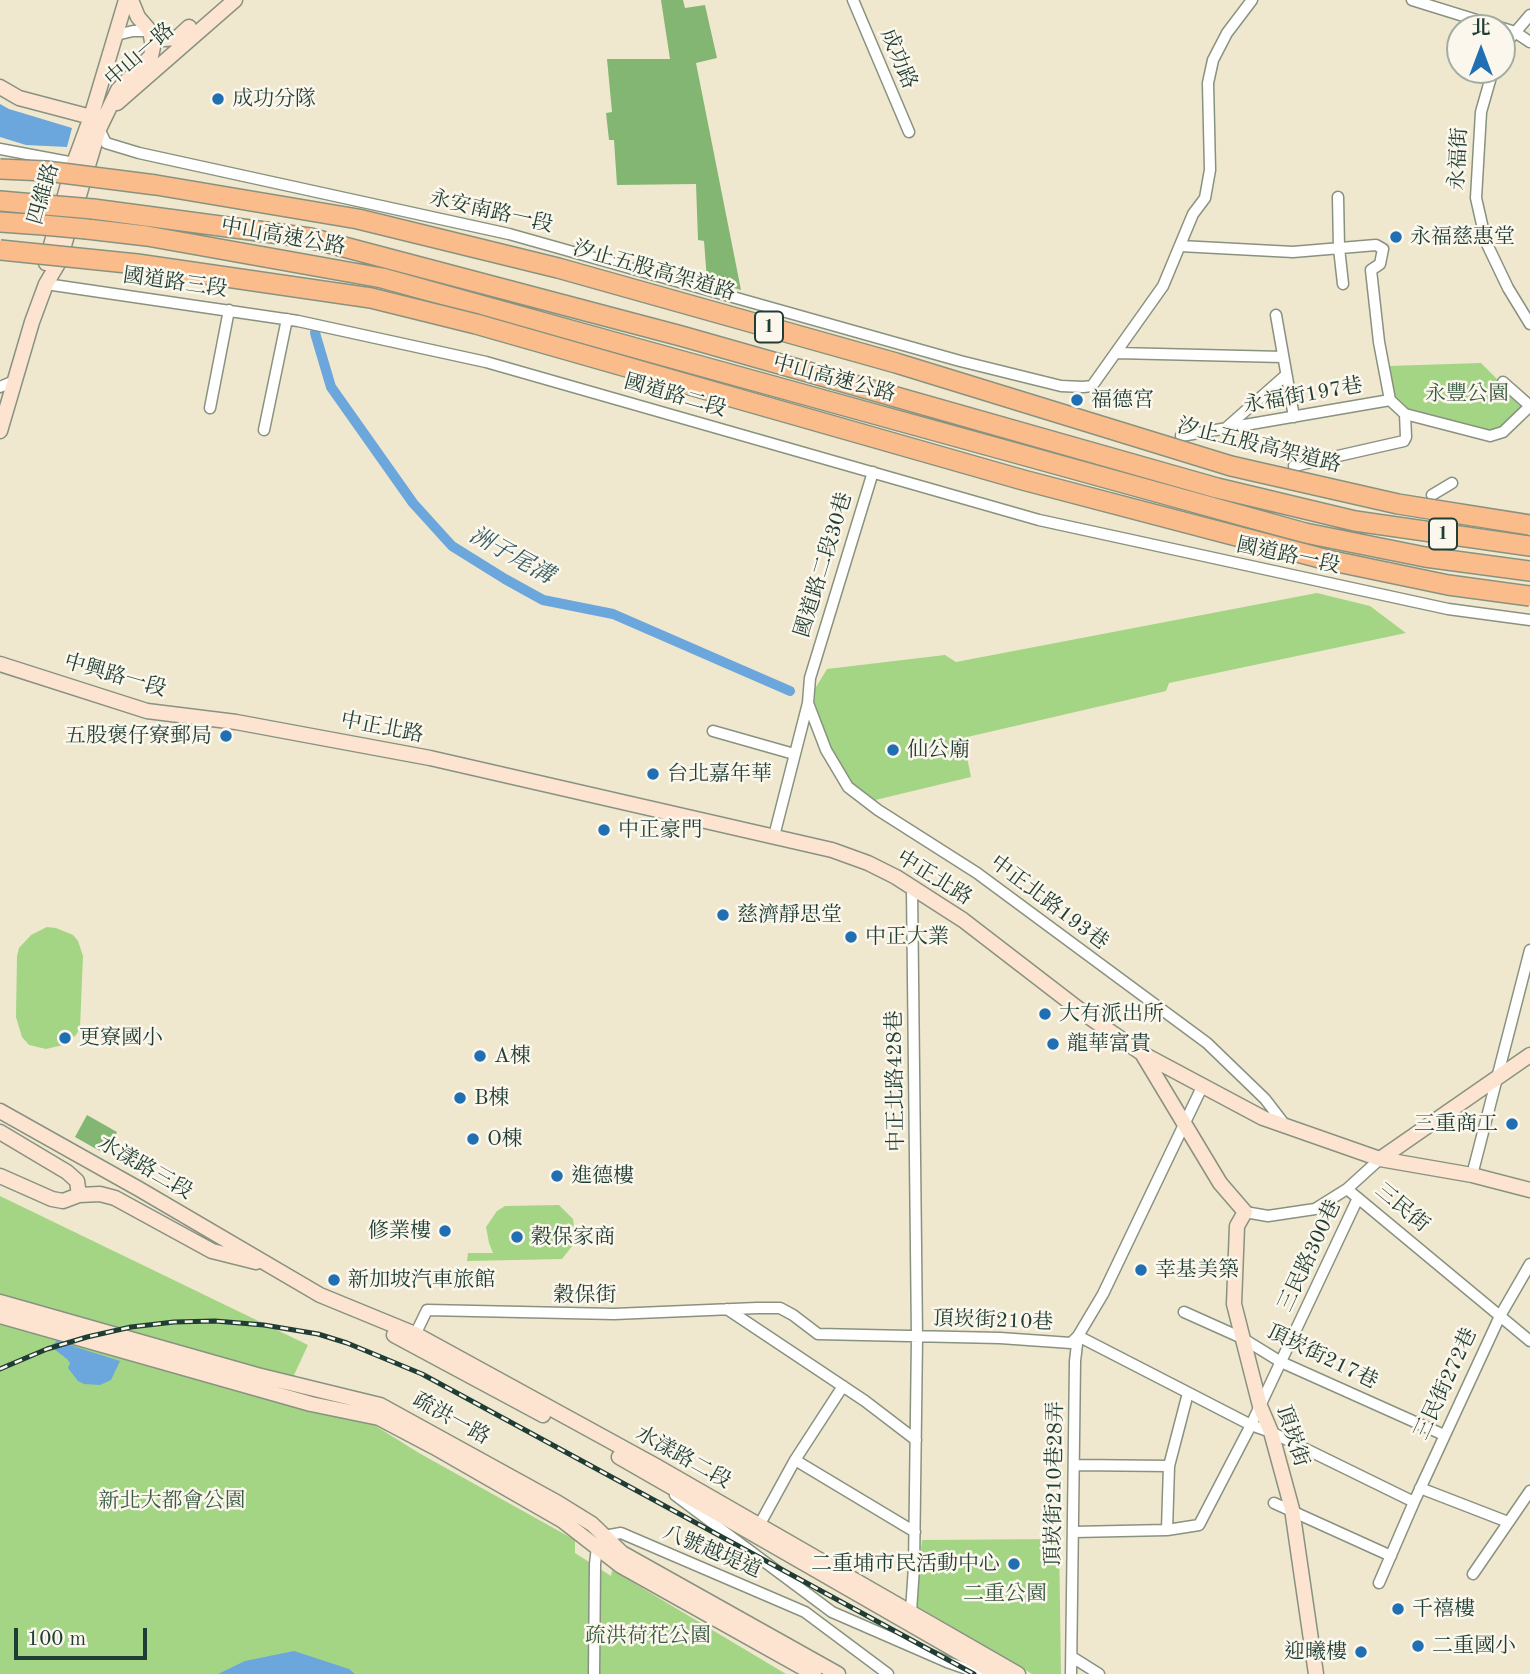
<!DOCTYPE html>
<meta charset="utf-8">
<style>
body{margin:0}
#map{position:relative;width:1530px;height:1674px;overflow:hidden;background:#f0e8ce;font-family:"Old Standard TT","Noto Serif TC",serif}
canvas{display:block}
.north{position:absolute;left:1446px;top:14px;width:70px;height:70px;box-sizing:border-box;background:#fbf7ec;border:2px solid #a3ada2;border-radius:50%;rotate:0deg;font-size:19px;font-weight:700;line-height:28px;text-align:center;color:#1f3d34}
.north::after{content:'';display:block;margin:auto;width:24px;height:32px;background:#1f6fb2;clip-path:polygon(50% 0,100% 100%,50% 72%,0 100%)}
.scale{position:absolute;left:14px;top:1628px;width:133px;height:32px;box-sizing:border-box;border:4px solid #1f3d34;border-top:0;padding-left:9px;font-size:21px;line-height:24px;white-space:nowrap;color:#1f3d34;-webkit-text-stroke:5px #fbf7ec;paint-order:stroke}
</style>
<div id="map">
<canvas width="1530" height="1674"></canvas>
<div class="north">北</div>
<div class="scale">100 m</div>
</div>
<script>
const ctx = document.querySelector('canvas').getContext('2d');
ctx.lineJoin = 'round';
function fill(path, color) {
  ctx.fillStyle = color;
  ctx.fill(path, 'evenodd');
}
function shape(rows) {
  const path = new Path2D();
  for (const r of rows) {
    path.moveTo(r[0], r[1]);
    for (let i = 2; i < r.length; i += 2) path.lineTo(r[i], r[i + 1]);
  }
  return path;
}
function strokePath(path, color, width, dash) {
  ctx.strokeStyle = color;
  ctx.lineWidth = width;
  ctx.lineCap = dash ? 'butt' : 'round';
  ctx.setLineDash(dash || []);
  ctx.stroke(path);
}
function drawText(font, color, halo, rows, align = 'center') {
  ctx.font = font + ' "Old Standard TT","Noto Serif TC",serif';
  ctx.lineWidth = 5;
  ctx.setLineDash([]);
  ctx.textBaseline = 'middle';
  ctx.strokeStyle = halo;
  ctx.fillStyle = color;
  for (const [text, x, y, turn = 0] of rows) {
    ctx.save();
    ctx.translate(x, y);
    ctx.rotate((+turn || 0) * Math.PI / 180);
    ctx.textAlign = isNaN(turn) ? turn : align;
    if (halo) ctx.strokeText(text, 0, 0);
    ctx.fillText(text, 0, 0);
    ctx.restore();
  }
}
const green = shape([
 [1481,363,1523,405,1500,430,1489,431,1403,408,1397,401,1391,387,1388,366],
 [1317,593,1370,606,1406,633,1169,683,1166,691,963,738,971,777,867,802,831,764,805,705,827,669,945,655,956,662],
 [47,927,56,928,73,935,78,941,83,956,80,1028,76,1035,63,1045,46,1049,29,1045,22,1037,16,1017,17,956,19,948,31,935],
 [0,1196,308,1345,294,1375,419,1453,575,1540,575,1553,611,1576,612,1570,786,1674,0,1674],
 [559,1205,573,1219,576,1241,562,1259,467,1261,468,1253,493,1253,489,1243,486,1227,497,1211,505,1206],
 [1059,1539,1061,1674,1032,1674,915,1605,922,1540]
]);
const forest = shape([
 [661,0,683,0,685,8,705,5,717,58,696,63,741,290,707,280,704,241,698,240,696,184,617,185,614,140,609,140,606,113,612,112,607,59,670,59],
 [87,1115,117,1132,105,1154,75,1137]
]);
const water = shape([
 [0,104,9,109,72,128,67,147,26,145,0,137],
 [57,1341,120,1361,111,1380,100,1385,84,1384,78,1381,68,1368,70,1363,67,1359,54,1349,52,1345],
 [294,1651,349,1669,355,1674,218,1674,245,1661]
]);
const canal = shape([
 [315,333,331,387,413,503,452,546,505,579,543,600,613,614,790,691]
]);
const street = shape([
 [853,0,909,132],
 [1412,0,1515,32,1530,42],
 [116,35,133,31,150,31],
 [1502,52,1507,42,1530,15],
 [1493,70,1481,112,1476,198,1486,242,1508,288,1530,324],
 [99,129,106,143,139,153,509,234,960,361,1061,386,1083,387,1092,386,1163,286,1193,214,1205,198,1210,170,1208,83,1213,60,1227,33,1252,0],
 [0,149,74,163],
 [1338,197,1339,248,1343,284],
 [1180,246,1293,252,1376,245,1383,249,1380,264,1371,270,1379,342,1390,400,1405,414,1490,436,1503,432,1530,406],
 [46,284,298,321,486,362,1039,520,1448,609,1530,620],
 [1276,315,1294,417],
 [1117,353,1283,357],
 [1503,382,1530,406],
 [0,387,14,381],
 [210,408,229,310],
 [1226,428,1286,375],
 [264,430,287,319],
 [1181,436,1390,400],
 [1294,466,1404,441,1406,437,1405,414],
 [1432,495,1452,483],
 [808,703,826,750,848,787,878,810,977,873,1207,1043,1265,1099,1285,1125],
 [713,731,794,754],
 [774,836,808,703,810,678,873,472],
 [1472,1175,1530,950],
 [1347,1189,1530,1341],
 [1245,1212,1268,1216,1315,1209,1347,1189,1380,1159],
 [727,1309,865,1401,916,1440],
 [1184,1312,1242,1338,1281,1362,1444,1435],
 [1078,1336,1251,1425,1271,1432,1414,1502,1500,1316,1530,1264],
 [412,1341,427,1310,614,1314,757,1308,780,1308,793,1315,818,1334,1000,1338,1071,1343,1078,1336,1103,1294,1202,1087],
 [795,1460,915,1532],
 [1075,1465,1169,1466,1188,1393],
 [1420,1488,1508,1522],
 [675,1495,832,1612,947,1662,981,1674],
 [1274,1503,1391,1556],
 [1167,1530,1169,1466],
 [756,1531,795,1460,843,1386],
 [1074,1532,1167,1530,1199,1525,1251,1425,1358,1198],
 [1473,1574,1530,1491],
 [1379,1583,1414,1502],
 [911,1611,914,1567,917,1338,912,888],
 [1072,1657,1099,1674],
 [594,1674,595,1564,597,1547,604,1536,621,1533,805,1612,888,1674],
 [1071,1674,1075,1361,1078,1336]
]);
const secondary = shape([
 [131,0,138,17,150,31,164,39,177,38,189,27],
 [0,87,19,98,91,117,95,123],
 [117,103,235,0],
 [46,263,74,163,91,117,126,0],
 [0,431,32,322,46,284,59,262,99,129,118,90,151,56,153,47,150,31],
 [0,664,147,711,236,722,430,758,832,850,868,863,896,877,963,920,1089,1017,1143,1054,1263,1118,1380,1159,1472,1175,1530,1190],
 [1143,1055,1220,1183,1245,1212,1237,1226,1234,1304,1260,1406,1271,1432,1292,1509,1316,1674],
 [0,1111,139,1189,320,1295,415,1334,656,1466,1018,1674],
 [0,1132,67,1172,77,1181,79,1195,63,1201,52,1199,0,1176],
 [1380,1159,1530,1055],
 [79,1195,100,1194,115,1198,212,1251,256,1262],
 [0,1302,257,1375,380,1405,558,1503,592,1524,622,1553,838,1674],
 [0,1316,311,1404,379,1418,434,1447,563,1521,621,1566,814,1674],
 [394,1335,543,1415],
 [619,1457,997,1674]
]);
const highway = shape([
 [0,201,46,205],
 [93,209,310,238,681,336,1217,488,1355,521,1530,546],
 [0,222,43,225],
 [87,229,147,236,382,278,1305,533,1425,557,1530,571]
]);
const rail = shape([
 [0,1369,47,1349,87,1337,131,1327,174,1322,215,1321,264,1325,318,1334,347,1343,422,1374,974,1674]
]);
const highwayBridge = shape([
 [0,169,46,171,156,185,358,219,558,268,896,363,1231,466,1398,504,1530,525],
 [46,205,93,209],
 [43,225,87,229],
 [0,250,137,264,371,298,476,324,1023,480,1328,560,1448,585,1530,596]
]);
const markers = [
 [218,99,7,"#1f6fb2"],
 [1396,237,7,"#1f6fb2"],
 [1077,400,7,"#1f6fb2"],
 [226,736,7,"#1f6fb2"],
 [893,750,7,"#1f6fb2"],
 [653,774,7,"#1f6fb2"],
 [604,830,7,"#1f6fb2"],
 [723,915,7,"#1f6fb2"],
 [851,937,7,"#1f6fb2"],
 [1045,1014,7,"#1f6fb2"],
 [65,1038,7,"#1f6fb2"],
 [1053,1044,7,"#1f6fb2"],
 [480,1056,7,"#1f6fb2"],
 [460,1098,7,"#1f6fb2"],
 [1512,1124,7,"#1f6fb2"],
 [473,1139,7,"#1f6fb2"],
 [557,1176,7,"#1f6fb2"],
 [445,1231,7,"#1f6fb2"],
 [517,1237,7,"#1f6fb2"],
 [1141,1270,7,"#1f6fb2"],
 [334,1280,7,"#1f6fb2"],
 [1014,1564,7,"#1f6fb2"],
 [1398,1609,7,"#1f6fb2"],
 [1418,1646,7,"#1f6fb2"],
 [1361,1652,7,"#1f6fb2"]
];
const shields = [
 [769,327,28],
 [1443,534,28]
];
const shieldNames = [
 ["1",769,327],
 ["1",1443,534]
];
const streetNames = [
 ["中山一路",140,55,-41],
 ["成功路",898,59,67],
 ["永福街",1459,159,-87],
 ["四維路",44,194,-74],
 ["永安南路一段",491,212,13],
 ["中山高速公路",283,237,10],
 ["汐止五股高架道路",654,271,16],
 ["國道路三段",175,283,8],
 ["中山高速公路",834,379,15],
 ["國道路二段",675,396,16],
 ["永福街197巷",1303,396,-10],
 ["汐止五股高架道路",1259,446,14],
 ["國道路一段",1288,556,12],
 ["國道路二段30巷",824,565,-73],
 ["中興路一段",115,676,16],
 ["中正北路",382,728,11],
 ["中正北路",934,878,32],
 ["中正北路193巷",1049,903,37],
 ["中正北路428巷",896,1081,-91],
 ["水漾路三段",145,1168,30],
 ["三民街",1402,1208,40],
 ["三民路300巷",1310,1256,-65],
 ["穀保街",585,1295],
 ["頂崁街210巷",993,1321,2],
 ["頂崁街217巷",1322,1357,26],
 ["三民街272巷",1446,1384,-65],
 ["疏洪一路",451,1419,29],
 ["頂崁街",1292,1436,72],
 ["水漾路二段",683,1458,29],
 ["頂崁街210巷28弄",1055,1484,-89],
 ["八號越堤道",712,1552,23]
];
const poiNames = [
 ["成功分隊",232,99],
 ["永福慈惠堂",1410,237],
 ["福德宮",1091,400],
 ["五股褒仔寮郵局",212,736,"right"],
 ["仙公廟",907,750],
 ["台北嘉年華",667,774],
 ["中正豪門",618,830],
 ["慈濟靜思堂",737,915],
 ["中正大業",865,937],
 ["大有派出所",1059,1014],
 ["更寮國小",79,1038],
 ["龍華富貴",1067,1044],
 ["A棟",494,1056],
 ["B棟",474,1098],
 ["三重商工",1498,1124,"right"],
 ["O棟",487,1139],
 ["進德樓",571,1176],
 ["修業樓",431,1231,"right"],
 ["穀保家商",531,1237],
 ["幸基美築",1155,1270],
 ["新加坡汽車旅館",348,1280],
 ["二重埔市民活動中心",1000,1564,"right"],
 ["千禧樓",1412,1609],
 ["二重國小",1432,1646],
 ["迎曦樓",1347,1652,"right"]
];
const parkNames = [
 ["永豐公園",1467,394],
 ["新北大都會公園",172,1501],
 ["二重公園",1005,1594],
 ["疏洪荷花公園",648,1636]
];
const waterNames = [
 ["洲子尾溝",511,556,29]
];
fill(green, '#a3d585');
fill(forest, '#82b672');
fill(water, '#6ba6dc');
strokePath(canal, '#6ba6dc', 10);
strokePath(street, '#889281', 13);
strokePath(secondary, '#889281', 17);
strokePath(highway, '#889281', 22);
strokePath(street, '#fff', 10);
strokePath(secondary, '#fde4d0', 14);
strokePath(highway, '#f9bc8a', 19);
strokePath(rail, '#1f3d34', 5);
strokePath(rail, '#fbf7ec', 2.5, [8]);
strokePath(highwayBridge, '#889281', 22, []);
strokePath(highwayBridge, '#f9bc8a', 19);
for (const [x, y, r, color] of markers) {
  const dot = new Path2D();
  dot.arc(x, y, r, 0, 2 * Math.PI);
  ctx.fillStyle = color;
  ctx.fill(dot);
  strokePath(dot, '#fbf7ec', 2.5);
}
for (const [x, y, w] of shields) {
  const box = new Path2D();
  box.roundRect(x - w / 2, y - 15.5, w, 31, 5);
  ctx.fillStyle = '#fbf7ec';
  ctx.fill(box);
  strokePath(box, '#1f3d34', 2);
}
drawText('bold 19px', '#1f3d34', null, shieldNames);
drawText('21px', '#1f3d34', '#fbf7ec', streetNames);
drawText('21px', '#1f3d34', '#fbf7ec', poiNames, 'left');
drawText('21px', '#395b44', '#fbf7ec', parkNames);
drawText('italic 23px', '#365c66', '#fbf7ec', waterNames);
</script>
